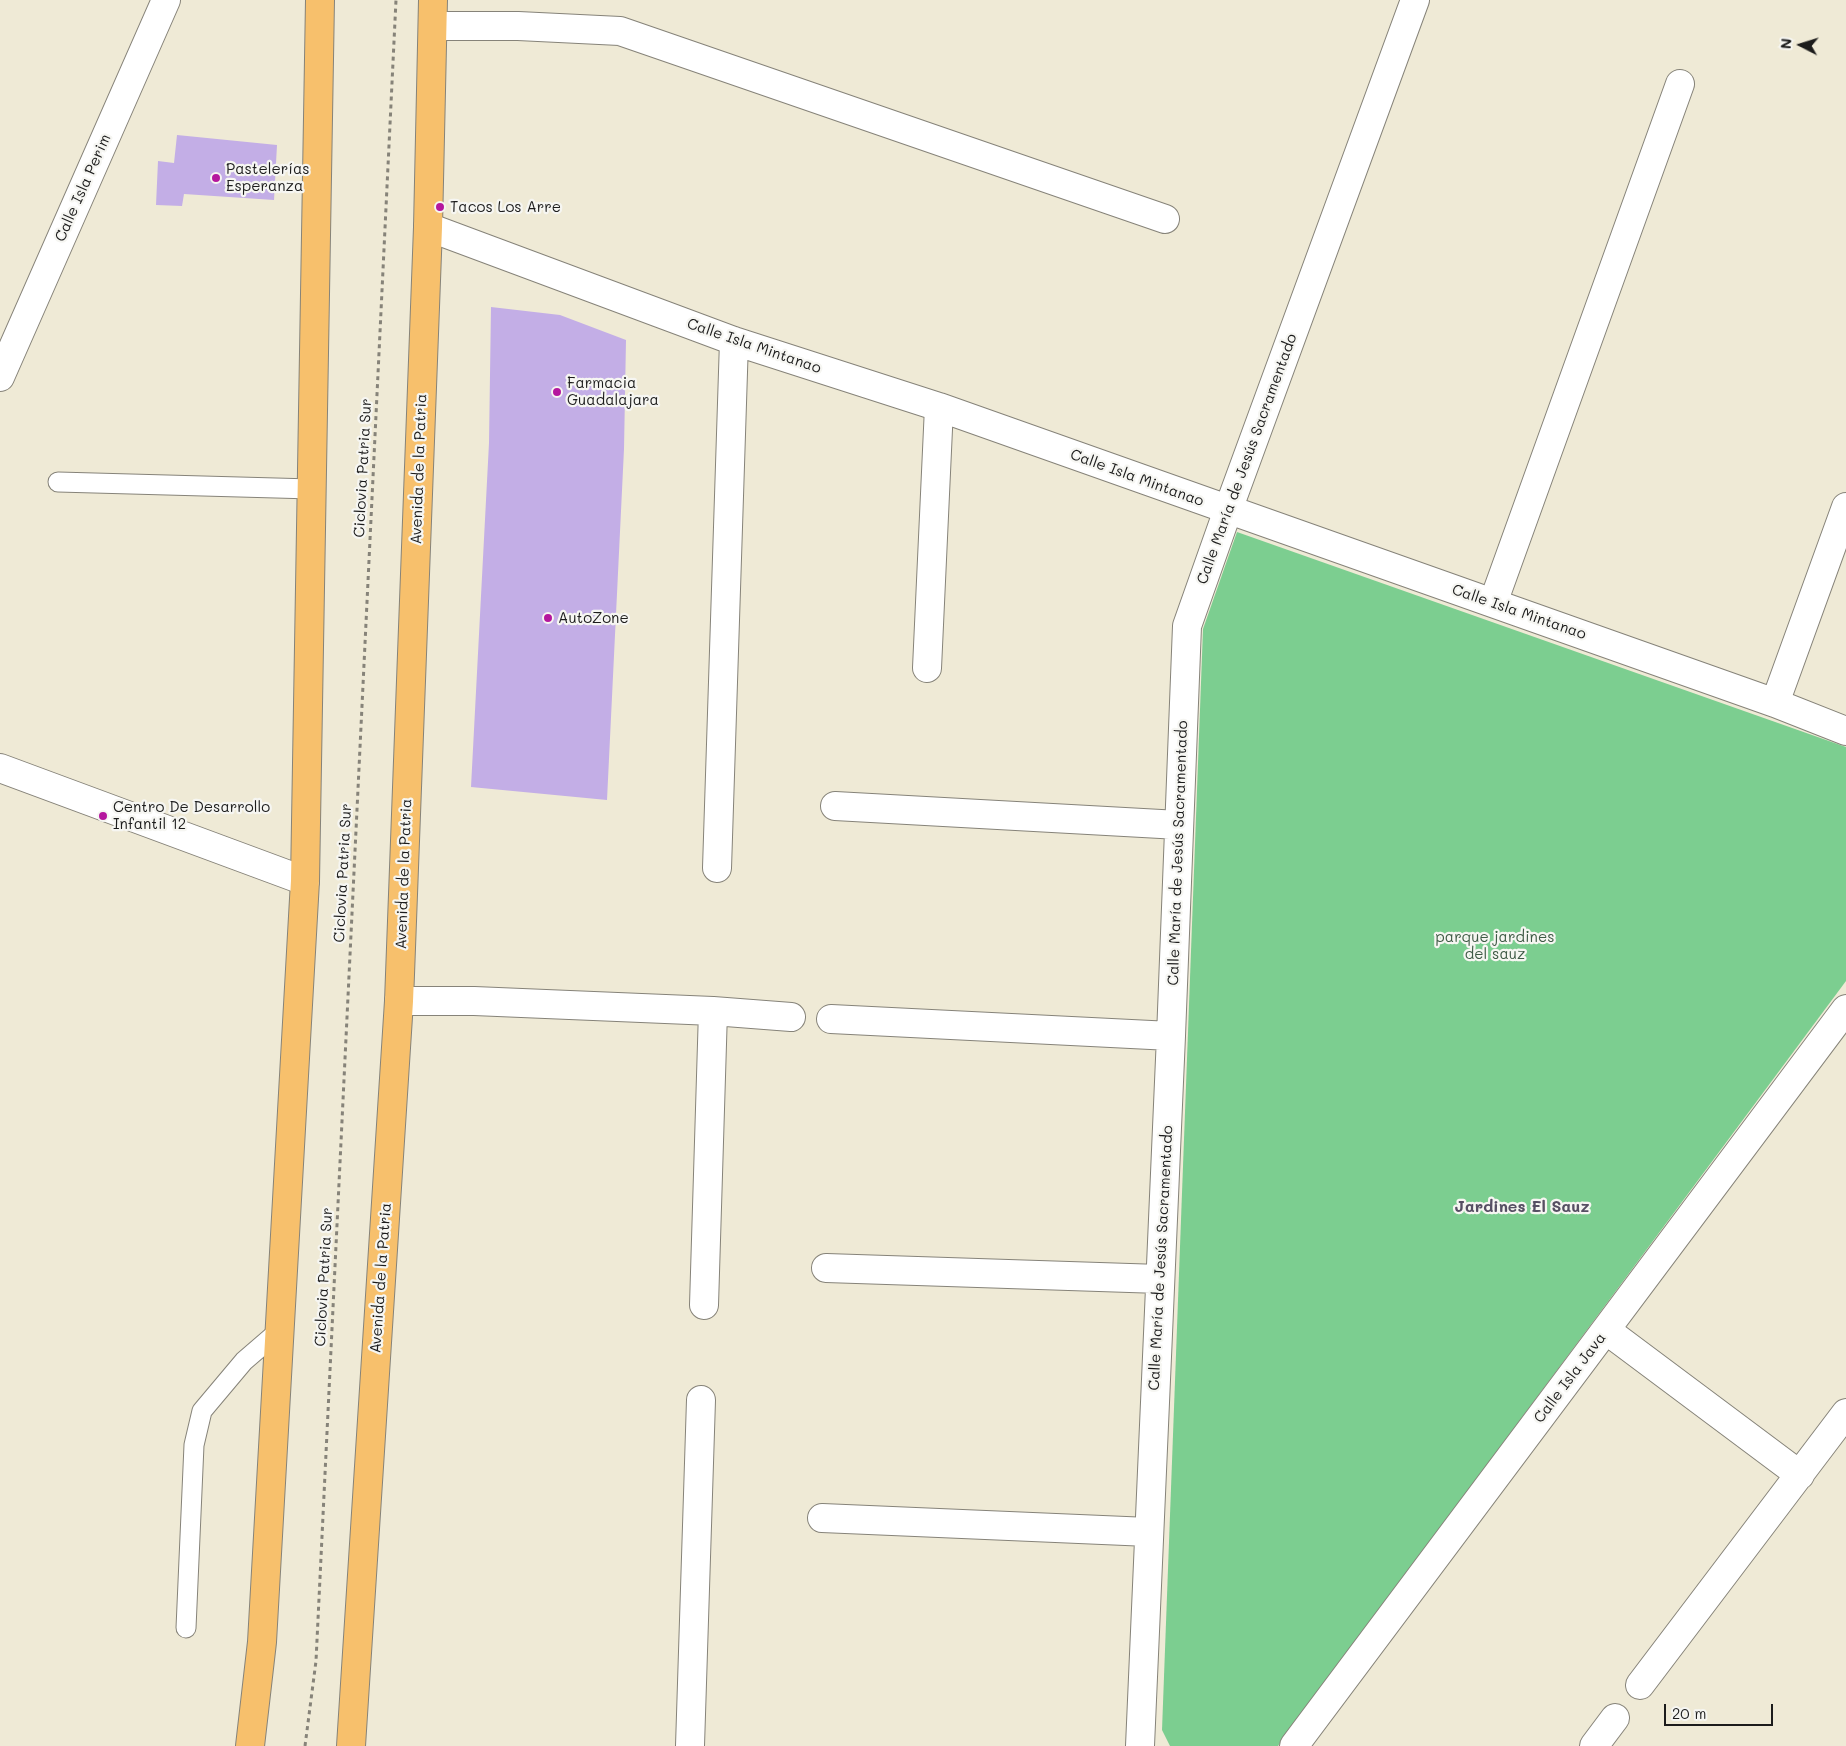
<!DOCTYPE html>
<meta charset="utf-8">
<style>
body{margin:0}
#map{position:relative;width:1846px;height:1746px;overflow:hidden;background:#efead6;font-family:Mali,sans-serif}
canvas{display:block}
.north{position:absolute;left:1776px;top:20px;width:50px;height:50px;-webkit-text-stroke:4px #f6f6f2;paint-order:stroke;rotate:275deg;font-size:14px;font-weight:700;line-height:20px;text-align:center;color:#1c1c1c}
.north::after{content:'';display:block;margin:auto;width:18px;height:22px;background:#1c1c1c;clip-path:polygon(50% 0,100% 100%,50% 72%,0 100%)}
.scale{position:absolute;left:1664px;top:1704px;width:109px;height:22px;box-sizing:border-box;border:2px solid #1c1c1c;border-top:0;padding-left:6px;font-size:15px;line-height:18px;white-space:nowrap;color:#1c1c1c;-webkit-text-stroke:4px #f6f6f2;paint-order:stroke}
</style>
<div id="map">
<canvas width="1846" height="1746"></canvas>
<div class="north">N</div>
<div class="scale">20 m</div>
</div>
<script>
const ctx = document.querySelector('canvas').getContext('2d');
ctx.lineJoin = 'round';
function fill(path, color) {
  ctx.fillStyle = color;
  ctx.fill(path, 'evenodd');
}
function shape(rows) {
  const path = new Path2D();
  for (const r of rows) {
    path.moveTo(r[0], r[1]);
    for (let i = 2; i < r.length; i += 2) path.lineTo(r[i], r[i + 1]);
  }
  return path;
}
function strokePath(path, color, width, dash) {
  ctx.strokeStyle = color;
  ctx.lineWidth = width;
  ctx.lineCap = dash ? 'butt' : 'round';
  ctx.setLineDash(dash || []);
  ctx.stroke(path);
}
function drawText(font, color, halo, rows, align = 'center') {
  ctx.font = font + ' Mali,sans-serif';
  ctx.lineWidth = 4.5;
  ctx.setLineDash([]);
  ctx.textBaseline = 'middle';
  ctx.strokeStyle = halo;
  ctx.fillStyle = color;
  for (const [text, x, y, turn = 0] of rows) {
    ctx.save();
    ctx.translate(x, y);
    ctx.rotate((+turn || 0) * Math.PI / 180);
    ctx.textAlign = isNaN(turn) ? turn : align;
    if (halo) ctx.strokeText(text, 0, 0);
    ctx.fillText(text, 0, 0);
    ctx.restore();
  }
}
const green = shape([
 [1237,532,1846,747,1846,981,1278,1746,1170,1746,1162,1730,1203,629]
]);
const building = shape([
 [177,135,277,145,274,200,184,194,182,206,156,205,158,161,174,163],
 [491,307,560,315,626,340,624,449,607,800,471,787,489,443]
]);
const path = shape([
 [305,1746,316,1661,396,0]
]);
const lane = shape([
 [58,482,312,489],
 [186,1628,194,1445,202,1411,244,1361,280,1330]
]);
const street = shape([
 [433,26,518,26,620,31,1165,219],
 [428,227,734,341,939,407,1775,703,1846,731],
 [0,377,166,0],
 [1493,603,1680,84],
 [927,668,939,407],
 [1775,703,1846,507],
 [0,768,305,881],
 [835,806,1179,825],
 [717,868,734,341],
 [399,1001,474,1001,713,1011,791,1017],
 [831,1019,1171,1036],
 [826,1268,1160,1279],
 [704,1305,713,1011],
 [1606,1330,1800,1475],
 [822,1518,1149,1532],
 [1640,1685,1846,1413],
 [690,1746,701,1400],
 [1140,1746,1171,1036,1187,626,1228,510,1415,0],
 [1294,1746,1846,1009],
 [1594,1746,1615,1718]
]);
const primary = shape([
 [250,1746,262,1642,305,881,320,0],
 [351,1746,399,1001,428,227,433,0]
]);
const markers = [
 [216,178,5,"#b5179e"],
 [440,207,5,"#b5179e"],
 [557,392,5,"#b5179e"],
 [548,618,5,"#b5179e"],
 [103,816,5,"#b5179e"]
];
const poiNames = [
 ["Pastelerías",226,169],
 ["Esperanza",226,186],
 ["Tacos Los Arre",450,207],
 ["Farmacia",567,383],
 ["Guadalajara",567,400],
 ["AutoZone",558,618],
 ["Centro De Desarrollo",113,807],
 ["Infantil 12",113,824]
];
const streetNames = [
 ["Calle Isla Perim",83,188,-66],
 ["Calle Isla Mintanao",754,346,19],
 ["Calle María de Jesús Sacramentado",1247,459,-70],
 ["Ciclovia Patria Sur",363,468,-87],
 ["Avenida de la Patria",419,469,-88],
 ["Calle Isla Mintanao",1137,478,20],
 ["Calle Isla Mintanao",1519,612,19],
 ["Calle María de Jesús Sacramentado",1178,853,-88],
 ["Ciclovia Patria Sur",343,873,-87],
 ["Avenida de la Patria",404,874,-88],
 ["Calle María de Jesús Sacramentado",1161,1258,-87],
 ["Ciclovia Patria Sur",324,1277,-87],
 ["Avenida de la Patria",381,1278,-86],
 ["Calle Isla Java",1570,1378,-53]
];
const parkNames = [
 ["parque jardines",1495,937],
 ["del sauz",1495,954]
];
const neighbourhoodNames = [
 ["Jardines El Sauz",1522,1207]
];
fill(green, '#7cce90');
fill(building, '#c3aee6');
strokePath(lane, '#868379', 21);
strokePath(street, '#868379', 30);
strokePath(primary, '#868379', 30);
strokePath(path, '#868379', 3, [4, 4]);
strokePath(lane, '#fff', 19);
strokePath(street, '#fff', 28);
strokePath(primary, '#f7c06c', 28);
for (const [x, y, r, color] of markers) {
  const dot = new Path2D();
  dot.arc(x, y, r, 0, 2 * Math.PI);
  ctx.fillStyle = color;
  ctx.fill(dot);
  strokePath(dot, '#f6f6f2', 2);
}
drawText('15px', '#1c1c1c', '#f6f6f2', poiNames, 'left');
drawText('15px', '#1c1c1c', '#f6f6f2', streetNames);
drawText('15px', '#3e5a45', '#f6f6f2', parkNames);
drawText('bold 16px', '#564f63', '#f6f6f2', neighbourhoodNames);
</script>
